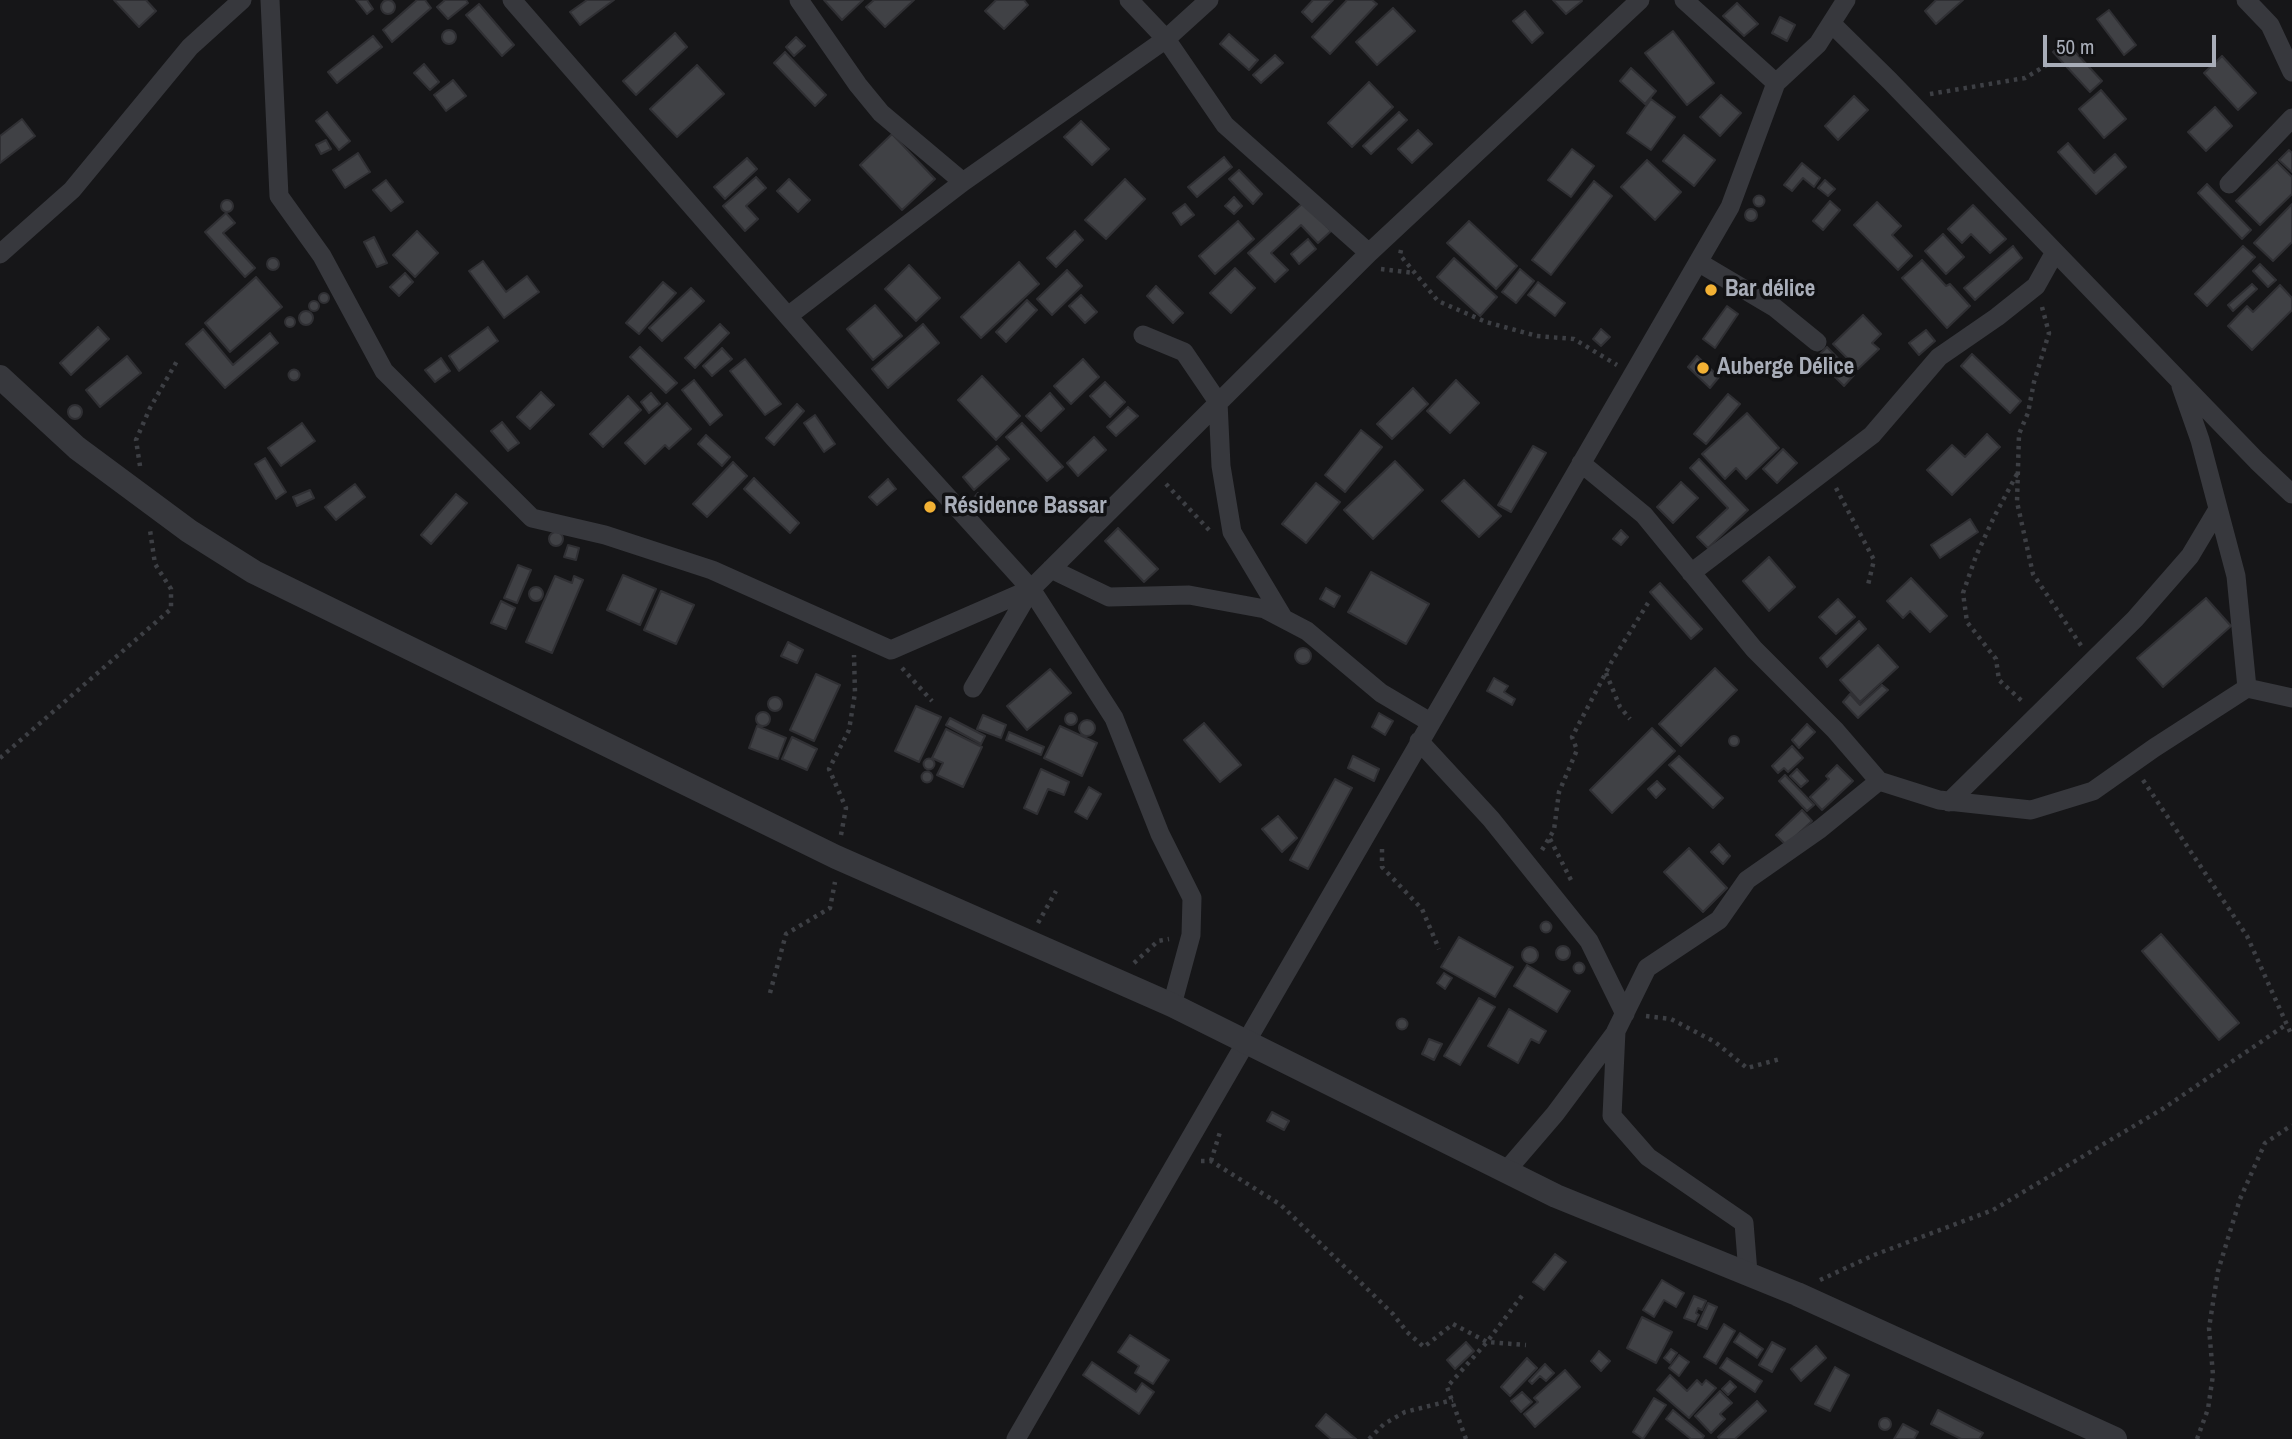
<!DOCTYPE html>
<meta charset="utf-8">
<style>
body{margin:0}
#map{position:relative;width:2292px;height:1439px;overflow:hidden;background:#161618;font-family:"Archivo Narrow",sans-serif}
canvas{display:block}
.scale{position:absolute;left:2043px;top:35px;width:173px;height:32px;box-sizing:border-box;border:4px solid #a8adb8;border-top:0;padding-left:9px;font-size:21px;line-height:24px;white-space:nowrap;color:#a8adb8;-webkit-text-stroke:5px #111113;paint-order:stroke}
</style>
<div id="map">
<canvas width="2292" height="1439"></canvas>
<div class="scale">50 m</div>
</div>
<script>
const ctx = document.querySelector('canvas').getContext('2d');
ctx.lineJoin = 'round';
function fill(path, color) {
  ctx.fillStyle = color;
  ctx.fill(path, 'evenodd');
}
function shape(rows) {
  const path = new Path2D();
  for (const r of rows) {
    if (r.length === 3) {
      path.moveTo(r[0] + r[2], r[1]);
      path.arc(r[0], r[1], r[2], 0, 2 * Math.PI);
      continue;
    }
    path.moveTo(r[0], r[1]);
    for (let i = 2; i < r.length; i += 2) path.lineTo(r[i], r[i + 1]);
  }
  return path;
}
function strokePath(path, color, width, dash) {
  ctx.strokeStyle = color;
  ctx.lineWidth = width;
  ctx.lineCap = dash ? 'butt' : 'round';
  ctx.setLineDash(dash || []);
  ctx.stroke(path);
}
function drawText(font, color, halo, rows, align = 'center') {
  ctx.font = font + ' "Archivo Narrow",sans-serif';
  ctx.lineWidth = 7;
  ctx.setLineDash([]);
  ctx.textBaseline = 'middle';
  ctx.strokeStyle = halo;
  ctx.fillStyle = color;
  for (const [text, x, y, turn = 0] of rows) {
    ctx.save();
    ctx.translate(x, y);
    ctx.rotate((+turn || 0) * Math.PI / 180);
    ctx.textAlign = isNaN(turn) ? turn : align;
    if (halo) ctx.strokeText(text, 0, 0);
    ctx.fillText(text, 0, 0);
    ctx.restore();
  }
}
const building = shape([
 [114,0,146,0,156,11,139,27,114,0],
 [356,0,367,0,373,9,367,14,356,0],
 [417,0,425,0,431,8,392,42,383,30,417,0],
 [445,0,466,0,468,3,448,19,437,7,445,0],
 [587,0,614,0,580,25,570,12,587,0],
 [824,0,863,0,842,20,824,0],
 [874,0,914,0,885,27,866,7,874,0],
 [996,0,1024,0,1028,5,1004,29,985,11,996,0],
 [1313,0,1333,0,1312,22,1302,12,1313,0],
 [1347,0,1372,0,1377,4,1330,54,1312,37,1347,0],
 [1553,0,1581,0,1582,1,1566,14,1553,0],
 [1936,0,1963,0,1936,24,1925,11,1936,0],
 [388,7,7],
 [1737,3,1758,24,1744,36,1723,16,1737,3],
 [479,4,514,45,502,56,466,15,479,4],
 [1393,8,1415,31,1377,65,1356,42,1393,8],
 [2109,10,2136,45,2124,55,2097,19,2109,10],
 [1525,11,1543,33,1532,43,1513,21,1525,11],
 [1780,17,1795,25,1787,41,1772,33,1780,17],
 [449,37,7],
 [1673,31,1714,83,1687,105,1645,53,1673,31],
 [675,33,687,47,636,95,623,81,675,33],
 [1229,34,1258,60,1249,70,1220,44,1229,34],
 [373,36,382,47,337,83,328,72,373,36],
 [796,37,805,46,794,56,786,47,796,37],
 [2065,41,2102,81,2090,92,2053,52,2065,41],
 [785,52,826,95,815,106,774,63,785,52],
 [1275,55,1283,63,1261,83,1253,75,1275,55],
 [2222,56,2256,93,2238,110,2204,73,2222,56],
 [424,64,439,82,430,90,414,73,424,64],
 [697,65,724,94,677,137,650,109,697,65],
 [1631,68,1656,91,1645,104,1620,81,1631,68],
 [453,80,466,96,446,111,434,95,453,80],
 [1369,82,1393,107,1352,147,1328,123,1369,82],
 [2101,90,2126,119,2104,138,2079,109,2101,90],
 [1721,95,1741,113,1720,136,1700,117,1721,95],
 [1854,96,1868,110,1838,140,1825,126,1854,96],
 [1651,99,1675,117,1651,150,1627,133,1651,99],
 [2215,107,2232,126,2206,151,2188,132,2215,107],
 [327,112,350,141,339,150,316,121,327,112],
 [1399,112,1407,120,1371,154,1363,146,1399,112],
 [22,119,35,136,0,163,0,136,22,119],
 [1081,121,1109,149,1092,165,1064,137,1081,121],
 [1418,130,1432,144,1412,163,1398,149,1418,130],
 [892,134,935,179,902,210,860,165,892,134],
 [1684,135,1715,160,1694,186,1663,161,1684,135],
 [326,140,331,149,321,154,316,145,326,140],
 [2068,143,2094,173,2115,154,2126,167,2096,194,2058,152,2068,143],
 [1572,149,1594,166,1571,197,1548,180,1572,149],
 [2289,150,2292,153,2292,172,2279,160,2289,150],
 [358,153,370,172,345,188,333,170,358,153],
 [1224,157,1232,167,1197,197,1188,187,1224,157],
 [747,158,757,169,725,199,714,187,747,158],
 [1647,160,1681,192,1655,220,1621,187,1647,160],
 [2277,162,2292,177,2292,194,2260,225,2236,201,2277,162],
 [1802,163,1820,178,1814,187,1803,178,1792,191,1784,185,1802,163],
 [1239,170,1262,194,1253,204,1229,179,1239,170],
 [756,177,766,188,746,206,758,219,745,231,723,206,756,177],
 [789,179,810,200,798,212,777,191,789,179],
 [1125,179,1145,199,1106,239,1085,220,1125,179],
 [386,180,403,202,391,211,373,190,386,180],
 [1825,180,1835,189,1828,196,1818,188,1825,180],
 [1594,181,1612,196,1551,275,1532,260,1594,181],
 [2207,184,2251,230,2242,239,2198,193,2207,184],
 [1759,201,5.5],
 [1234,197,1242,206,1234,214,1225,206,1234,197],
 [227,206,6],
 [1830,201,1840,210,1823,230,1813,221,1830,201],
 [1304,202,1331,231,1318,243,1301,225,1271,253,1288,270,1275,282,1248,253,1304,202],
 [1877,202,1901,226,1892,235,1912,256,1898,270,1854,225,1877,202],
 [1185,204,1194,215,1181,225,1173,213,1185,204],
 [2292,204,2292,242,2273,261,2254,243,2292,204],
 [1973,205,2006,239,1990,253,1971,234,1962,243,1948,229,1973,205],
 [1751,215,6],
 [226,213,235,223,223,233,255,268,245,277,205,232,226,213],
 [1238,221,1254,239,1215,274,1199,256,1238,221],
 [1469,221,1517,266,1496,289,1447,243,1469,221],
 [417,231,438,253,415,277,393,255,417,231],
 [1075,231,1083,240,1056,267,1047,258,1075,231],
 [1943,234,1964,257,1946,274,1925,251,1943,234],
 [374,237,387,263,377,267,364,242,374,237],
 [1308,239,1316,249,1299,264,1291,254,1308,239],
 [2013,246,2022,258,1975,300,1964,288,2013,246],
 [2243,246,2255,257,2207,306,2195,294,2243,246],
 [1454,258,1497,297,1480,316,1437,277,1454,258],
 [273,264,6],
 [1922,260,1946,286,1950,284,1970,306,1947,328,1902,278,1922,260],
 [483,261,506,292,527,276,539,292,504,318,469,271,483,261],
 [1019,262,1039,284,981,338,961,317,1019,262],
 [2260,264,2276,280,2268,287,2253,271,2260,264],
 [909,265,940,298,916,321,885,289,909,265],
 [1235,268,1255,288,1231,313,1210,293,1235,268],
 [1520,269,1534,281,1516,303,1502,292,1520,269],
 [1067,270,1082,286,1052,315,1037,299,1067,270],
 [405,273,413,282,399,296,390,287,405,273],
 [256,277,282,307,230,352,205,323,256,277],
 [663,282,676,293,639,334,626,323,663,282],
 [1538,282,1565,303,1555,316,1528,295,1538,282],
 [2252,284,2257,289,2233,311,2228,305,2252,284],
 [2280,285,2292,298,2292,310,2252,350,2228,326,2247,306,2253,312,2280,285],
 [1156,286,1183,313,1173,323,1147,296,1156,286],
 [691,288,704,301,662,341,649,328,691,288],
 [324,298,5],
 [1081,295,1097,312,1085,323,1069,306,1081,295],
 [1027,300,1037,310,1006,342,996,332,1027,300],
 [314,306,5],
 [875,305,902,336,873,360,847,329,875,305],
 [1727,306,1738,314,1715,348,1703,339,1727,306],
 [306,318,7],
 [1863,315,1881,334,1872,343,1879,349,1858,369,1833,344,1863,315],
 [290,322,5],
 [720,324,729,333,695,368,685,358,720,324],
 [923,324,939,343,888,388,872,369,923,324],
 [98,327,109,339,71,375,60,363,98,327],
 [488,327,498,341,459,371,449,356,488,327],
 [203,329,233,365,270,333,278,343,225,388,186,344,203,329],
 [1601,329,1610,337,1601,346,1593,339,1601,329],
 [1926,330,1935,341,1919,355,1909,343,1926,330],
 [640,347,677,383,666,393,630,357,640,347],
 [1827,347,1854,375,1844,386,1816,358,1827,347],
 [722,348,732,359,712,376,703,366,722,348],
 [1972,354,2021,401,2010,413,1961,366,1972,354],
 [127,356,141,373,100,407,86,390,127,356],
 [1697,356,1719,377,1710,388,1688,367,1697,356],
 [441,358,450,371,435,382,425,370,441,358],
 [745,359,781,404,765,415,730,371,745,359],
 [1083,359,1099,377,1071,404,1054,386,1083,359],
 [294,375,5.5],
 [982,376,1020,416,996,440,958,400,982,376],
 [694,380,722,415,710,425,682,390,694,380],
 [1456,380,1479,403,1450,433,1427,411,1456,380],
 [1105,382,1125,402,1110,417,1090,396,1105,382],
 [1413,388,1428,404,1392,439,1377,424,1413,388],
 [541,392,554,405,530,429,517,417,541,392],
 [651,393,660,404,649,413,641,402,651,393],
 [1050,393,1064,409,1041,431,1026,416,1050,393],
 [1728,394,1740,404,1706,444,1694,434,1728,394],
 [628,396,641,410,603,447,590,434,628,396],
 [667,403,691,429,669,449,665,445,645,464,625,443,667,403],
 [797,404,804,411,774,445,766,438,797,404],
 [75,412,7],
 [1128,407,1138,416,1116,436,1107,427,1128,407],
 [1747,413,1779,448,1746,479,1736,468,1725,479,1702,454,1747,413],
 [815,415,835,444,824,452,804,423,815,415],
 [502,422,519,443,508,451,491,431,502,422],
 [302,423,315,441,281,466,268,448,302,423],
 [1022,423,1063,467,1047,481,1006,437,1022,423],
 [1361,430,1382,447,1345,492,1325,475,1361,430],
 [1987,434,2000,447,1952,495,1927,470,1952,445,1965,457,1987,434],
 [706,435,730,457,722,466,698,444,706,435],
 [1094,437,1106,450,1078,476,1067,463,1094,437],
 [997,446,1009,459,974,490,963,477,997,446],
 [1533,446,1546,453,1511,512,1498,505,1533,446],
 [1783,449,1797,463,1777,483,1763,469,1783,449],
 [265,458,286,492,276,499,255,464,265,458],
 [1699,459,1748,510,1708,548,1697,537,1728,508,1690,468,1699,459],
 [1395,461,1423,490,1373,539,1344,510,1395,461],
 [733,462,747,476,707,517,693,504,733,462],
 [754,478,799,523,790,533,744,489,754,478],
 [888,479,896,489,877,505,869,497,888,479],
 [1464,480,1501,516,1479,537,1442,501,1464,480],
 [1681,482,1698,498,1673,523,1657,507,1681,482],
 [1316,483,1340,502,1306,543,1282,524,1316,483],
 [355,484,365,497,336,520,325,507,355,484],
 [310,490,314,498,297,506,293,497,310,490],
 [978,493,992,507,986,512,973,499,978,493],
 [456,494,467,503,431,544,421,535,456,494],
 [1970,519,1978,532,1940,558,1931,545,1970,519],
 [1118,528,1158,569,1144,582,1105,541,1118,528],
 [1621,530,1628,537,1621,545,1613,539,1621,530],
 [556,539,7],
 [568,545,579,548,576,560,564,557,568,545],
 [1769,557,1795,587,1769,611,1743,581,1769,557],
 [518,565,531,570,517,603,504,598,518,565],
 [1371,572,1429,604,1406,644,1348,612,1371,572],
 [623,575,656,589,640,625,607,610,623,575],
 [555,576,572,583,574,576,583,580,552,653,526,642,555,576],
 [1911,578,1947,616,1930,632,1910,611,1903,618,1887,601,1911,578],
 [1660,583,1702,629,1691,639,1650,592,1660,583],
 [536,594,7],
 [1326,588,1340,596,1334,607,1320,599,1326,588],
 [661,591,694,605,676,644,644,630,661,591],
 [2206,598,2231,626,2163,687,2137,658,2206,598],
 [1838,599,1855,617,1836,634,1819,617,1838,599],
 [501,601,515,608,506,629,491,623,501,601],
 [1859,621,1866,629,1827,667,1820,658,1859,621],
 [788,642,803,650,797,663,781,656,788,642],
 [1878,645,1898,667,1860,702,1840,680,1878,645],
 [1303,656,8],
 [1715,668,1737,690,1681,746,1659,724,1715,668],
 [1050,669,1071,693,1027,730,1007,706,1050,669],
 [816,674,840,685,814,741,790,730,816,674],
 [1494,678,1508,686,1504,692,1515,699,1512,705,1487,691,1494,678],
 [1882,685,1888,690,1858,718,1843,702,1850,694,1860,705,1882,685],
 [775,704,7],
 [916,706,941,717,919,762,895,751,916,706],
 [763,719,7],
 [1379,713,1393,721,1385,735,1372,727,1379,713],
 [1071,719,6],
 [983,715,1006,725,1001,738,977,729,983,715],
 [950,718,985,736,981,744,946,725,950,718],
 [1087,728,8],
 [1204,723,1241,765,1220,782,1184,740,1204,723],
 [1807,724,1815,732,1799,748,1792,740,1807,724],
 [757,726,786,738,778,759,749,748,757,726],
 [1060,726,1097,743,1082,776,1044,758,1060,726],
 [1652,728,1675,751,1612,813,1590,790,1652,728],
 [946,729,982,747,963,787,937,775,943,763,932,758,946,729],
 [1009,732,1044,747,1041,755,1006,740,1009,732],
 [1734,741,5],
 [792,737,817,749,807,770,782,759,792,737],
 [1792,746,1803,758,1788,772,1784,768,1778,773,1772,766,1792,746],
 [1353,756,1379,769,1374,781,1348,768,1353,756],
 [1679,756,1723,798,1713,808,1669,765,1679,756],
 [929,764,5.5],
 [1837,765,1853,781,1822,810,1810,797,1829,779,1826,776,1837,765],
 [1041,769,1069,782,1064,795,1048,789,1037,814,1024,808,1041,769],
 [1797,769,1808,781,1801,787,1790,776,1797,769],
 [927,777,5.5],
 [1785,775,1814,805,1807,811,1779,781,1785,775],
 [1335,779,1352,788,1308,869,1290,860,1335,779],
 [1657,781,1665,789,1656,798,1648,789,1657,781],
 [1089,787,1101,794,1087,819,1075,812,1089,787],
 [1802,810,1812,821,1786,845,1776,835,1802,810],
 [1278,816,1297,838,1282,852,1262,829,1278,816],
 [1719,844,1730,856,1723,864,1711,852,1719,844],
 [1689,848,1727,888,1703,912,1664,872,1689,848],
 [1546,927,5.5],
 [2161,934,2239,1023,2219,1040,2142,951,2161,934],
 [1459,937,1513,967,1495,997,1441,967,1459,937],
 [1563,953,7],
 [1530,955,8],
 [1579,968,5.5],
 [1527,965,1570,991,1557,1012,1514,986,1527,965],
 [1444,973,1452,978,1445,989,1437,983,1444,973],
 [1479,998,1495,1007,1460,1065,1444,1056,1479,998],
 [1509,1009,1546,1031,1539,1043,1531,1039,1518,1063,1488,1046,1509,1009],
 [1402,1024,5.5],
 [1429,1039,1442,1044,1434,1060,1422,1054,1429,1039],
 [1272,1112,1289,1121,1284,1130,1267,1121,1272,1112],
 [1555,1254,1566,1262,1544,1290,1533,1282,1555,1254],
 [1662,1280,1684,1293,1676,1307,1664,1300,1654,1317,1643,1310,1662,1280],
 [1694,1296,1706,1301,1702,1310,1698,1308,1696,1313,1699,1315,1695,1322,1684,1318,1694,1296],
 [1708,1303,1717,1307,1707,1329,1698,1325,1708,1303],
 [1642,1317,1672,1332,1656,1363,1627,1348,1642,1317],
 [1724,1324,1735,1331,1716,1364,1704,1357,1724,1324],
 [1740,1333,1763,1349,1757,1358,1734,1342,1740,1333],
 [1130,1335,1169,1360,1153,1384,1135,1373,1139,1366,1118,1352,1130,1335],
 [1466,1342,1474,1351,1455,1369,1447,1360,1466,1342],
 [1772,1342,1785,1349,1772,1372,1759,1365,1772,1342],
 [1816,1346,1826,1358,1801,1381,1791,1369,1816,1346],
 [1671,1349,1677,1353,1670,1363,1664,1358,1671,1349],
 [1599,1351,1610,1361,1601,1371,1591,1361,1599,1351],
 [1679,1355,1689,1362,1679,1376,1669,1368,1679,1355],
 [1527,1358,1537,1368,1510,1396,1501,1387,1527,1358],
 [1727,1358,1762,1381,1755,1392,1720,1368,1727,1358],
 [1092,1362,1136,1392,1142,1383,1154,1392,1139,1414,1083,1375,1092,1362],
 [1545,1364,1554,1373,1546,1381,1540,1376,1532,1384,1529,1381,1545,1364],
 [1835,1367,1849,1375,1830,1411,1815,1404,1835,1367],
 [1565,1370,1580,1387,1535,1427,1524,1414,1538,1402,1534,1398,1565,1370],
 [1670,1375,1687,1391,1697,1380,1702,1385,1706,1380,1716,1388,1689,1418,1657,1390,1670,1375],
 [1730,1381,1736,1387,1728,1395,1722,1389,1730,1381],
 [1720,1391,1732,1403,1720,1414,1725,1419,1711,1433,1695,1416,1720,1391],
 [1522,1392,1532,1402,1521,1412,1511,1401,1522,1392],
 [1654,1398,1666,1405,1643,1439,1633,1432,1654,1398],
 [1757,1401,1766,1411,1735,1439,1720,1439,1718,1437,1757,1401],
 [1673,1410,1704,1436,1702,1439,1691,1439,1666,1419,1673,1410],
 [1938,1410,1983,1433,1979,1439,1961,1439,1931,1424,1938,1410],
 [1326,1414,1356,1439,1331,1439,1316,1426,1326,1414],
 [1885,1424,6],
 [1903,1424,1918,1432,1914,1439,1894,1439,1903,1424]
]);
const path = shape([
 [1930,94,2025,78,2050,63],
 [1401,250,1400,255,1438,301,1486,322,1537,336,1574,339,1617,365],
 [1381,269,1414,273],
 [2042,307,2049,333,2034,382,2028,413,2019,434,2017,502,2033,574,2082,647],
 [140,466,136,440,150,408,177,361],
 [2017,474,1994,517,1976,556,1963,593,1967,622,1996,659,1999,680,2023,702],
 [1166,484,1210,531],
 [1836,488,1874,560,1868,585],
 [902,668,932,701],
 [1606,673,1620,707,1630,719],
 [0,758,171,609,171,589,155,564,150,530],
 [2143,780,2247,936,2292,1036],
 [841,835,846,808,829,769,849,730,855,693,854,655],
 [1550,839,1573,884],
 [1382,849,1382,867,1422,909,1439,949],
 [1542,850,1554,830,1559,792,1577,750,1572,737,1612,661,1648,603],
 [1038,923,1056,891],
 [1134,963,1158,941,1169,939],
 [770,993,786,934,830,908,835,882],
 [1646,1016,1671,1019,1715,1042,1747,1068,1780,1059],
 [1201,1161,1211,1161,1281,1205,1393,1314,1407,1332,1424,1347,1453,1324,1487,1342,1526,1345],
 [1211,1161,1220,1132],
 [1820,1280,1874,1255,1993,1210,2164,1108,2287,1024],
 [1369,1439,1384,1424,1405,1412,1453,1400],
 [1466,1439,1447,1387,1487,1342,1524,1293],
 [2197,1439,2208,1409,2213,1375,2209,1328,2218,1271,2240,1199,2265,1143,2292,1125]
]);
const minor = shape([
 [270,0,279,196,322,256,384,371,532,518,605,535,712,570,891,650,1031,589],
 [512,0,894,438,1031,589,1114,718,1160,834,1192,898,1191,935,1172,1005],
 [799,0,858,85,881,113,963,182],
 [1129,0,1166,39,1225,125,1369,253],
 [1684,0,1776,83],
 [2246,0,2270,25,2292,72],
 [1832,24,1890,81,2257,461,2292,494],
 [2229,184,2292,118],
 [0,254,72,190,190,47,242,0],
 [1698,262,1774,307,1817,342],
 [788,316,963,182,1166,39,1209,0],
 [1143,335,1184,352,1218,402,1221,466,1232,532,1284,619],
 [2181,386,2200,440,2236,576,2247,688,2292,698],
 [1581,463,1644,515,1754,649,1835,730,1879,781,1939,800,2031,810,2093,791,2154,748,2247,688],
 [1051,569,1109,597,1189,595,1265,609,1307,631,1381,693,1430,722],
 [1691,573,1872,435,1939,357,1997,317,2036,286,2055,252],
 [973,688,1031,589,1369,253,1640,0],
 [1419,741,1491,819,1589,941,1625,1014],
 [1949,802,2135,619,2190,556,2218,509],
 [1506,1171,1555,1114,1616,1032],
 [1748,1273,1744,1223,1648,1157,1612,1116,1616,1031,1647,968,1719,920,1747,880,1820,829,1879,781],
 [1016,1439,1730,207,1776,83,1818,44,1846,0]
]);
const tertiary = shape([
 [0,377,77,448,189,531,254,572,836,857,1172,1005,1556,1196,1797,1294,2115,1439]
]);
const markers = [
 [1711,290,7,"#f2b134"],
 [1703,368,7,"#f2b134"],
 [930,507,7,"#f2b134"]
];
const poiNames = [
 ["Bar délice",1725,290],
 ["Auberge Délice",1717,368],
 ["Résidence Bassar",944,507]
];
fill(building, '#404145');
strokePath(building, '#303034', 2);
strokePath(path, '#3d3f44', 4.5, [3.5, 5]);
strokePath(minor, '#37383d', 19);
strokePath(tertiary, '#37383d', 24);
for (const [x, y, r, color] of markers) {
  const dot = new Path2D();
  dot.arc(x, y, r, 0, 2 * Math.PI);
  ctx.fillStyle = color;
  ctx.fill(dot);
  strokePath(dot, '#111113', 2.5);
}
drawText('bold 23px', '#a8adb8', '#111113', poiNames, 'left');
</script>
